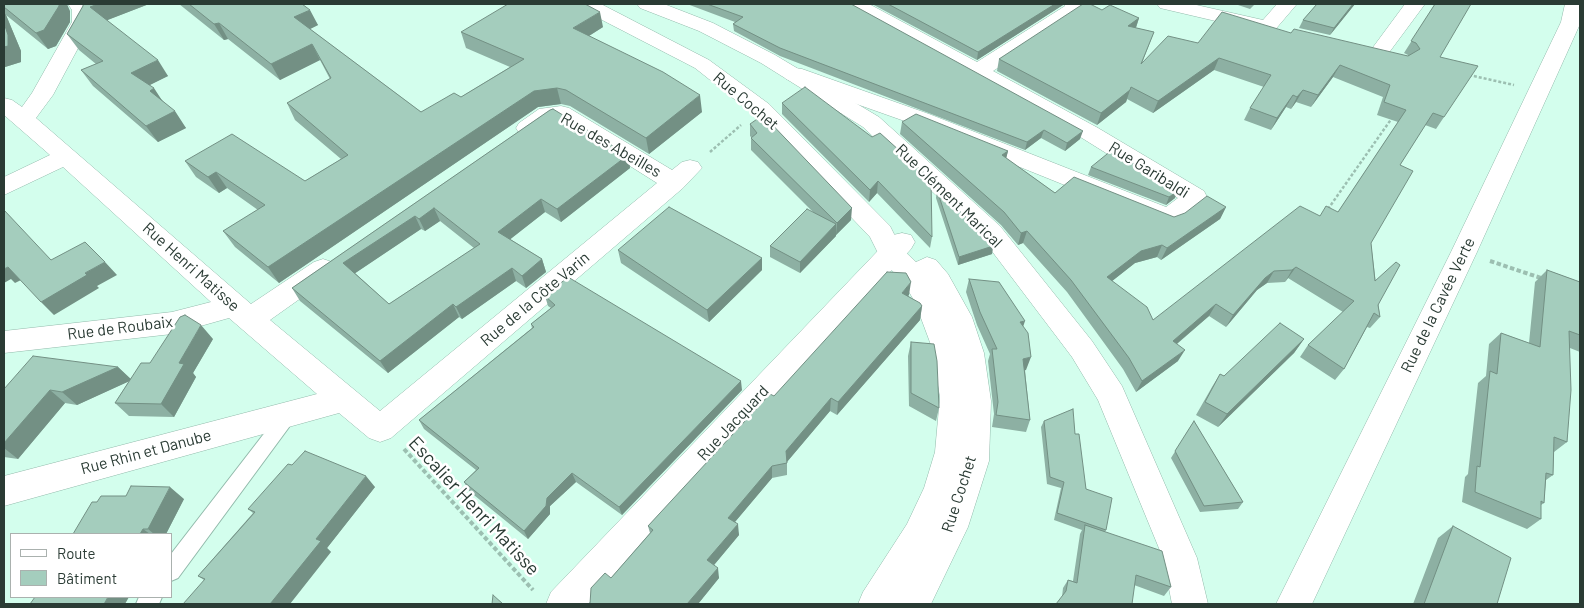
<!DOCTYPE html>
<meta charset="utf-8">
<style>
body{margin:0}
#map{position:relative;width:1584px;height:608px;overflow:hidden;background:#d3feed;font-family:Barlow,sans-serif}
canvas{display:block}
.frame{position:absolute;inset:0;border:5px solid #2a3b34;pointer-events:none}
.legend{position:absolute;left:10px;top:533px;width:162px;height:65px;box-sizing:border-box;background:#fff;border:1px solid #aab1ae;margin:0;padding:6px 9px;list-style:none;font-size:15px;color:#2a3b34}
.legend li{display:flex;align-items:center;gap:10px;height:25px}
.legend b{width:25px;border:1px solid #aab1ae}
</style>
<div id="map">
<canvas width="1584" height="608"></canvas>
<div class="frame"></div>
<ul class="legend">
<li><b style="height:6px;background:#fff"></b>Route</li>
<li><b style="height:14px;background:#a4cdbd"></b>Bâtiment</li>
</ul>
</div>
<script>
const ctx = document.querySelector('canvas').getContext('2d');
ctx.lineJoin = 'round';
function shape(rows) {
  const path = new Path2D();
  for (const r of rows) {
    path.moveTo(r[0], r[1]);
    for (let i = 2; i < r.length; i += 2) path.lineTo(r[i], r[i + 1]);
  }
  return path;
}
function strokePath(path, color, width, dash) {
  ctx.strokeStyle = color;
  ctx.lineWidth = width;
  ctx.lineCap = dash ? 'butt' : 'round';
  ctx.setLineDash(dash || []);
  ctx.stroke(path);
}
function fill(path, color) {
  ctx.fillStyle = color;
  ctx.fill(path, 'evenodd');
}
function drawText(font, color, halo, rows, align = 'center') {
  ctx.font = font + ' Barlow,sans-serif';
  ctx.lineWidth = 5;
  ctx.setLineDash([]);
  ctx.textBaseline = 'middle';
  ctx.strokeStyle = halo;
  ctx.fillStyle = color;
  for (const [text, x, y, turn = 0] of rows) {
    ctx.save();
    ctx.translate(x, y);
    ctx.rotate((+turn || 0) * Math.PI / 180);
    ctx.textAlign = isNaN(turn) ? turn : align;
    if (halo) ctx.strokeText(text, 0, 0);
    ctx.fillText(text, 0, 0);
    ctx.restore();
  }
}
const pathFar1 = shape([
 [1469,75,1514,85],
 [710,152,741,125],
 [1328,209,1392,118]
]);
const path = shape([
 [1490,261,1541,278],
 [404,449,533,590]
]);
const service = shape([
 [289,406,295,409,298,414,295,419,178,578,171,581,171,554,283,409,289,406],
 [139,597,162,597,159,604,136,604,139,597]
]);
const minor = shape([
 [68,4,88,4,92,10,92,22,53,95,36,118,251,304,314,262,323,259,332,262,336,269,332,276,270,320,380,411,657,183,557,120,527,135,519,133,516,128,519,123,539,109,561,106,569,108,672,170,682,162,690,160,698,162,702,168,683,188,391,438,380,442,369,438,339,413,4,506,4,476,317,394,229,318,172,334,4,353,4,331,172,312,211,302,63,167,4,195,4,177,50,155,4,115,4,98,12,100,22,107,32,93,72,22,72,10,68,4],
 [845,4,869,4,977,62,1065,6,1064,4,1086,4,1088,6,1085,10,993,71,1098,128,1204,191,1207,197,1204,203,1178,224,1169,227,913,124,786,79,783,74,786,69,794,68,802,69,929,114,1166,207,1178,198,1082,138,848,8,845,4],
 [1157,4,1192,4,1263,20,1277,4,1297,4,1274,31,1267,33,1160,8,1157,4],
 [1405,4,1425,4,1385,58,1378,60,1371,58,1368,54,1405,4],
 [902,233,911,235,915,242,911,249,588,604,546,604,551,592,893,235,902,233]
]);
const tertiary = shape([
 [576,4,601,4,709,60,769,104,890,226,901,248,916,262,927,257,936,260,948,274,972,317,984,353,991,401,989,461,968,527,931,604,858,604,863,592,907,524,924,488,935,452,940,397,931,345,915,302,902,280,882,261,870,237,753,114,695,68,579,8,576,4],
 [637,4,664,4,713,23,775,55,879,117,1000,226,1092,341,1122,386,1197,558,1208,604,1172,604,1163,558,1098,400,1072,357,982,238,863,127,761,63,699,31,640,8,637,4],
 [1565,4,1580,4,1580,24,1477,252,1312,604,1276,604,1451,252,1561,22,1565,4]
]);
const wall = shape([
 [4,4,70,11,70,22,56,46,48,49,6,15,21,51,21,62,5,67,4,66],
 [83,4,149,4,107,20,168,76,149,85,186,128,158,142,93,86,81,70,96,64,79,50,67,34,83,6],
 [179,4,302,4,318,25,310,29,421,112,461,97,510,67,466,48,461,32,603,27,589,36,702,112,649,154,570,106,561,104,538,107,279,283,235,247,223,231,258,210,227,188,219,193,196,177,185,161,305,181,341,159,295,120,287,103,330,79,320,60,280,80,228,39,224,40],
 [687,4,851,4,1080,139,1065,151,1041,138,1025,150,780,56,734,31,733,24,735,22],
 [872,4,1063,4,1063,5,977,60],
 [1235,4,1255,4,1250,9],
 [1317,4,1355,4,1330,35,1299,28,1303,20],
 [1435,4,1444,117,1436,129,1425,125,1400,165,1371,243,1380,317,1370,328,1367,327,1344,369,1335,380,1300,357,1308,345,1343,312,1288,278,1285,282,1267,283,1257,290,1226,327,1209,316,1177,344,1178,361,1136,392,1123,369,1067,292,1023,243,1018,245,1001,225,900,134,902,122,1008,151,1006,158,1055,193,1174,217,1226,207,1220,219,1161,260,1157,257,1135,263,1112,281,1153,320,1320,216,1338,212,1398,122,1377,115,1383,97,1333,77,1311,107,1296,102,1291,109,1286,107,1271,130,1244,120,1250,108,1264,87,1214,70,1153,113,1127,99,1126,102,1097,125,997,71,999,59,1102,10,1139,18,1136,28,1154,32,1142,63,1198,43,1291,33,1408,56,1408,55,1404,53],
 [782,103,872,137,932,237,930,248,877,193,869,202,782,114],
 [550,110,628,155,630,168,561,222,545,212,510,239,542,259,546,272,526,288,516,281,462,319,459,317,388,373,300,301,292,288],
 [440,221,474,248,389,304,355,273,421,229,425,231],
 [750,124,851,220,836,235,836,236,800,273,770,257,770,246,814,213,751,150,751,138,752,138,750,136],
 [1091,167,1175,198,1166,205,1088,175],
 [937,190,993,246,992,254,958,265,936,198],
 [618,250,762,258,762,270,709,322,621,263],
 [1547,270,1580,282,1580,352,1570,348,1567,442,1554,452,1553,475,1546,480,1544,503,1541,505,1541,519,1527,529,1462,502,1465,477,1468,474,1478,383,1486,376,1489,344,1501,333,1529,343,1535,282],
 [969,279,1023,327,1026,370,1025,370,1030,420,1026,432,992,427,994,414,988,361,990,354,977,325,966,292],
 [909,295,908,296,922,306,920,320,837,415,830,411,787,462,787,475,772,478,735,522,739,535,714,565,719,578,698,604,590,604,611,578,650,533,648,526,774,396],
 [545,296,742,390,622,515,576,482,550,506,550,514,528,539,469,491,464,482,476,470,424,429,419,420,532,328,531,324,551,308,548,306],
 [213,339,193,373,196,377,174,417,129,416,115,403,129,381,77,405,65,403,18,459,4,457,4,389,118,367,130,379,150,363],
 [1304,339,1294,353,1218,427,1196,415,1212,387,1220,374,1224,376],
 [911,342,939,408,936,421,909,406,908,356],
 [1044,421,1075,434,1086,489,1106,530,1105,532,1171,587,1164,596,1134,585,1062,597,1063,588,1068,580,1073,581,1080,534,1082,530,1054,520,1061,488,1047,484,1041,427],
 [1194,421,1243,502,1238,509,1200,512,1171,458],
 [292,465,375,487,327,548,331,552,204,580,198,576,253,513,248,509],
 [184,499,166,534,73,534,97,502],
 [1453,526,1497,604,1413,604,1438,538]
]);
const shadedWall = shape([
 [59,4,67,4,70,11,70,22,56,46,48,49,36,33],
 [98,4,149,4,100,23,90,7],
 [1055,4,1063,4,1063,5,977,60,978,52],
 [1353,4,1355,4,1330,35,1334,28],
 [310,10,318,25,302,33,294,17],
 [4,12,6,15,21,51,21,62,5,67,4,65],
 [600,12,603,27,576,44,573,28],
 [1139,18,1135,30,1128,26],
 [219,23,228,39,224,40,214,24],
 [312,44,320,60,280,80,271,64],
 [1219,58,1214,70,1153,113,1158,101],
 [158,60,168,76,142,89,131,73],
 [1340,65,1333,77,1311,107,1318,95],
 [1131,87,1126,102,1097,125,1101,113],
 [154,88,165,105,150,91],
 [557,88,561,104,538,107,279,283,268,267,534,91],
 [1303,90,1296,102,1291,109,1297,97],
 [700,95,702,112,649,154,646,138],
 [1293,95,1286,107,1271,130,1277,118],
 [175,111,186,128,158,142,146,126],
 [1044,130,1041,138,1025,150,1027,142],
 [1083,131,1080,139,1065,151,1067,143],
 [1008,151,1005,163,1002,155],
 [628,155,630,168,561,222,557,209],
 [216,172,227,188,219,193,208,177],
 [878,181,877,193,869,202,870,190],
 [1178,191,1175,198,1166,205,1169,197],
 [541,199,545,212,503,245,498,232],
 [1226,207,1220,219,1161,260,1167,248],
 [434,208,440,221,425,231,419,219],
 [852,208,851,220,836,235,837,223],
 [415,216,421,229,351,276,343,263],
 [836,224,836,236,800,273,800,262],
 [1027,231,1023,243,1018,245,1021,233],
 [1162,245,1157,257,1135,263,1102,289,1107,277,1141,251],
 [993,246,992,254,958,265,959,257],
 [762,258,762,270,709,322,707,310],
 [542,259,546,272,526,288,522,276],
 [105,262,117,275,97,286,99,288,54,315,41,302,85,273],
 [8,267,21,280,15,283,11,279,4,283,4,269],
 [1296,267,1288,278,1285,282,1292,270],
 [512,268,516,281,462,319,456,307],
 [1274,271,1267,283,1257,290,1226,327,1233,315,1265,278],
 [911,282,909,295,900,306,902,293],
 [453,304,459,317,388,373,380,361],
 [1216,304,1209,316,1167,352,1173,341],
 [922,306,920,320,837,415,838,402],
 [1025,321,1021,333,1020,322],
 [201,325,213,339,193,373,196,377,174,417,161,404,179,363],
 [1304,339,1294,353,1218,427,1227,414],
 [1185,350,1178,361,1136,392,1142,381],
 [1031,357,1026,370,1019,372,1023,359],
 [118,367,132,380,77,405,62,392],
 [741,381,742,390,622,515,619,507],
 [50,390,65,403,18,459,4,448,4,443],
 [831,398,830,411,786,463,786,451],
 [772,466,772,478,729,529,728,518],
 [572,473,576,482,550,506,550,514,528,539,524,531,547,498],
 [366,476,375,487,327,548,331,552,290,604,270,604,316,539],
 [170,487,184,499,166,534,154,534,148,529],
 [738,524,739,535,709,571,707,560],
 [143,529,150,534,140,534],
 [718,568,719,578,698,604,687,604],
 [108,597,129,597,125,604,104,604]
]);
const building = shape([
 [4,4,59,4,59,6,44,30,36,33,4,7,4,4],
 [83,4,98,4,90,7,158,60,131,73,154,88,150,91,175,111,146,126,81,70,103,61,67,34,83,6,83,4],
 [189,4,302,4,310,10,294,17,421,112,454,93,461,97,524,59,461,32,508,4,585,4,600,12,573,28,663,72,700,95,646,138,566,90,557,88,534,91,268,267,223,231,265,205,216,172,208,177,185,161,232,134,305,181,348,155,287,103,331,78,312,44,271,64,219,23,214,24,189,4],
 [707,4,851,4,1083,131,1067,143,1044,130,1027,142,780,48,733,24,743,17,707,4],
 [888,4,1055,4,978,52,888,4],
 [1083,4,1090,4,1102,10,1110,5,1139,18,1128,26,1154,32,1141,64,1168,36,1198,43,1222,12,1291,33,1294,29,1408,56,1420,49,1416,43,1411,41,1435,4,1471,4,1440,57,1478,66,1444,117,1433,113,1400,165,1413,171,1371,243,1375,281,1396,262,1400,265,1378,305,1380,317,1374,313,1344,369,1308,345,1354,301,1296,267,1292,270,1274,271,1265,278,1233,315,1216,304,1173,341,1185,350,1142,381,1129,358,1071,280,1027,231,1021,233,1004,212,902,122,916,114,1008,151,1002,155,1055,193,1074,177,1174,217,1185,213,1207,196,1226,207,1167,248,1162,245,1141,251,1107,277,1147,307,1153,320,1300,206,1320,216,1326,206,1338,212,1406,110,1384,102,1390,85,1340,65,1318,95,1303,90,1297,97,1293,95,1277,118,1250,108,1271,75,1219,58,1158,101,1131,87,1130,90,1101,113,999,59,1083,4],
 [1317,4,1353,4,1334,28,1303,20,1317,4],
 [4,23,8,35,8,46,4,47,4,23],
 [805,87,872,137,880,133,931,179,932,237,878,181,870,190,782,103,805,87],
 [553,109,628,155,557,209,541,199,498,232,542,259,522,276,512,268,456,307,453,304,380,361,292,288,550,110,553,109],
 [434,208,480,244,389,304,343,263,415,216,419,219,434,208],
 [763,115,852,208,837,223,751,138,757,133,750,124,763,115],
 [1112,150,1178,191,1169,197,1091,167,1112,150],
 [937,190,982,232,993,246,959,257,937,190],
 [669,207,762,258,707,310,618,250,669,207],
 [807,209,836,224,800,262,770,246,807,209],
 [4,210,51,260,85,242,105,262,85,273,87,275,41,302,8,267,4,269,4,210],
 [1547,270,1580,282,1580,335,1569,331,1571,390,1567,442,1554,437,1553,475,1546,473,1544,503,1541,501,1541,519,1475,492,1477,466,1480,467,1490,371,1497,374,1501,333,1540,347,1547,270],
 [887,272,906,273,911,282,902,293,920,303,922,306,838,402,831,398,786,451,787,463,772,466,728,518,738,524,707,560,718,568,687,604,590,604,591,588,605,573,611,578,653,530,648,526,770,394,774,396,887,272],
 [568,277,741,381,619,507,572,473,547,498,546,506,524,531,464,482,479,468,419,420,534,327,531,324,555,305,545,296,568,277],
 [969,279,999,282,1025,321,1020,322,1028,333,1031,357,1023,359,1030,420,996,415,998,402,992,349,997,349,980,312,969,279],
 [185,315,201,325,179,363,184,364,161,404,115,403,141,363,150,363,180,317,185,315],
 [1280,323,1304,339,1227,414,1205,402,1220,374,1224,376,1280,323],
 [911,342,934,344,937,361,939,408,911,393,911,342],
 [33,356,118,367,62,392,50,390,4,443,4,389,33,356],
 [1073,409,1075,434,1079,434,1086,489,1112,498,1106,530,1057,513,1064,482,1050,477,1044,421,1073,409],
 [1194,421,1243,502,1204,506,1175,451,1194,421],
 [305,451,366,476,316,539,321,541,270,604,183,604,205,579,198,576,255,512,248,509,288,464,292,465,305,451],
 [131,486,170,487,148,529,143,529,140,534,73,534,92,502,97,502,101,496,126,496,131,486],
 [1085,525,1162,551,1171,587,1136,575,1132,604,1056,604,1066,591,1068,580,1077,583,1085,525],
 [1453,526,1511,558,1497,604,1424,604,1453,526],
 [493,595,503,604,492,604,493,595],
 [35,597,108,597,104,604,30,604,35,597]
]);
const streetNames = [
 ["Rue Cochet",746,101,40],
 ["Rue des Abeilles",611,145,30],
 ["Rue Garibaldi",1149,170,32],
 ["Rue Clément Marical",949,196,44],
 ["Rue Henri Matisse",191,267,42],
 ["Rue de la Côte Varin",535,299,-40],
 ["Rue de la Cavée Verte",1438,305,-64],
 ["Rue de Roubaix",120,328,-7],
 ["Rue Jacquard",733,423,-47],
 ["Rue Rhin et Danube",146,452,-15],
 ["Rue Cochet",959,494,-72]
];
const nearStreetnames = [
 ["Escalier Henri Matisse",474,506,47]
];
strokePath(service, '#92baab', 2);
strokePath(minor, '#92baab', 1);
strokePath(tertiary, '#92baab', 1);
strokePath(pathFar1, '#9cbfb1', 2.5, [3, 2]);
strokePath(path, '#9cbfb1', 4, [4.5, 2.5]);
fill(service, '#fff');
fill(minor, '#fff');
fill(tertiary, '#fff');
fill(wall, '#8db0a3');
fill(shadedWall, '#739084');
fill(building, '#a4cdbd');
strokePath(building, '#739084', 1);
drawText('16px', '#2a3b34', '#fff', streetNames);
drawText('19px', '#2a3b34', '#fff', nearStreetnames);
</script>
